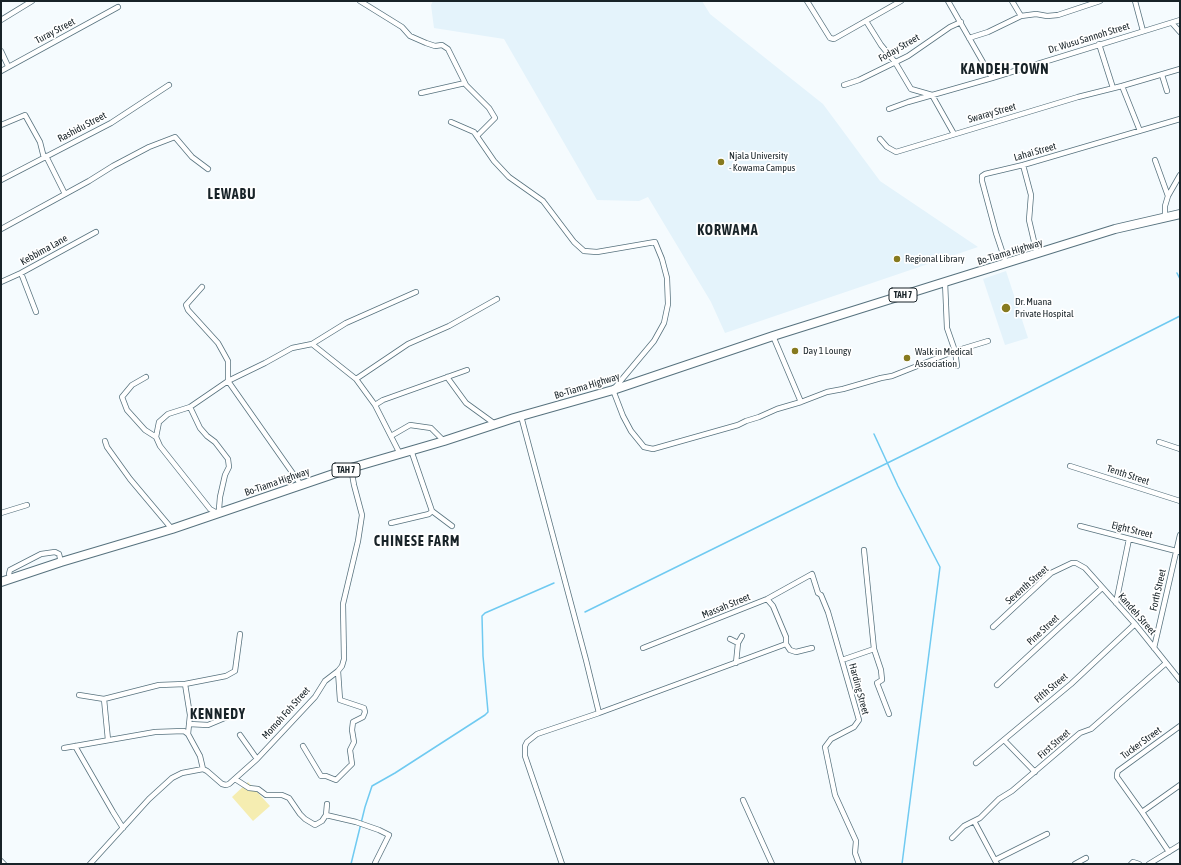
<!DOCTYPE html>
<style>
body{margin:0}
#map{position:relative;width:1181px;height:865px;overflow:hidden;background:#f5fbfe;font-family:"Asap Condensed",sans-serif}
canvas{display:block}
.frame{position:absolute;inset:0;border:2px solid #182328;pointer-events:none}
</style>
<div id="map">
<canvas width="1181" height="865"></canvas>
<div class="frame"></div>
</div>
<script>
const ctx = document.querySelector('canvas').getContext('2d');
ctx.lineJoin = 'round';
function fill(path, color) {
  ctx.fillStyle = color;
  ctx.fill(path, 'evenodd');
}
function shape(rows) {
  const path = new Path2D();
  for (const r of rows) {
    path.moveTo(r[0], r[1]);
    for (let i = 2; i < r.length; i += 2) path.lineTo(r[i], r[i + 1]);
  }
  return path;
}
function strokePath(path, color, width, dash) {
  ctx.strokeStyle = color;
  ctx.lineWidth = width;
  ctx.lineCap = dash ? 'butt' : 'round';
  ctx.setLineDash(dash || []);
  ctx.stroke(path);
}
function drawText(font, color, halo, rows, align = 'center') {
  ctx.font = font + ' "Asap Condensed",sans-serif';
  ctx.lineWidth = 3.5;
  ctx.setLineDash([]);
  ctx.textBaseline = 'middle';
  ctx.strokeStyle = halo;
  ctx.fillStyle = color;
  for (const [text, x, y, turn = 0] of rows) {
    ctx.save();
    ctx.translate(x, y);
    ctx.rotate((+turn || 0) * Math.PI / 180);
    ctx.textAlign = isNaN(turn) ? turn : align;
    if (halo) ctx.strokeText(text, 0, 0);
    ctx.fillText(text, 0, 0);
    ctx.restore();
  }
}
const built = shape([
 [433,1,702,1,710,14,823,104,880,181,978,247,725,333,711,302,648,197,639,201,597,200,504,39,434,28,431,5],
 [1006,271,1028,338,1005,345,983,279]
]);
const green = shape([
 [248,782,270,806,253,821,232,797]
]);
const stream = shape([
 [1177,273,1180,279],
 [874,434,898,486,940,567,902,864],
 [585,612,928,443,1180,316],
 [351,864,365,807,372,786,395,773,485,715,488,712,483,656,482,616,485,613,554,583]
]);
const street = shape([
 [360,1,402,27,410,36,426,43,435,46,442,45,448,49,466,85,489,108,495,118,477,136],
 [807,1,830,38,834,39,901,1],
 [948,1,992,78],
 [1012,1,1021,16],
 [1135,1,1143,31],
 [1,20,32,1],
 [866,21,881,45,895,62,911,89,932,95,954,134],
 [1172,23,1180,32],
 [969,38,988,32,1021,16,1036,14,1047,16,1058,15,1100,1],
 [1099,44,1113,88],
 [1,51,8,66],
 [1,71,118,7],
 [1162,75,1167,91],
 [844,85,859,80,908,56,950,27,961,22],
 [1122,86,1140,131],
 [421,93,465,83],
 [889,109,908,102,992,78,1180,20],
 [451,122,474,132,494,161,509,177,543,201,574,242,584,251,597,252,655,242,662,259,667,278,668,304,664,323,654,341,613,390,623,416,631,431,644,447,653,449,738,425,746,421,759,417,777,409,801,402],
 [1,125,25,115,40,142,44,158],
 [880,139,887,147,896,152,1078,97,1122,86,1180,69],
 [46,156,65,194],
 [1155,160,1168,196],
 [1023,165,1031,195,1029,220,1037,254],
 [1,180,111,123,169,85],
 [1165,216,1165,206,1168,196,1180,175],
 [1,229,89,181,113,166,149,147,175,137,192,157,208,169],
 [1006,263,996,233,982,181,982,176,985,174,1023,165,1180,119],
 [21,273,36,312],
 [1,282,21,273,96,232],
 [945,282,947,328,955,351,957,366],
 [202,287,186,305,188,310,218,343,228,361,228,381,265,363,292,348,312,344],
 [773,336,801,402,827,392,843,389,881,378,892,376,955,351,988,341],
 [146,377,132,385,122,397,127,410,145,430,156,437],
 [447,377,466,403,495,424],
 [356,379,408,344,449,326,497,299],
 [375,405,383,400,467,370],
 [190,407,200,428,207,436,215,442,228,459,229,467,225,475,220,497,219,509,221,512],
 [521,416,586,660,599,713],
 [391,436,410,425,431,428,444,441],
 [105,441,107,447,130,479,172,529],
 [1159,442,1180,449],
 [400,454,375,405,356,379,312,344,346,323,416,292],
 [1070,466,1180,501],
 [432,511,452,526],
 [1,513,27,505],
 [217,513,210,509,160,446,156,437,159,422,168,414,190,407,228,381,301,485],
 [391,523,429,514,432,511,411,450],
 [1080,526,1180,552],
 [864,550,874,649,881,670,882,680,877,683,889,714],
 [11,579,9,574,10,570,41,554,55,552,59,554,61,562],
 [767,599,773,606,786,637,786,644,790,650,796,652,812,648],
 [1116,603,1129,539],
 [993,627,1051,573,1072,563,1076,563,1085,568,1135,624,1180,680],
 [730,639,738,643],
 [643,648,767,599,812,574,818,593,821,595,828,612,859,720,854,727,831,739,825,747,835,795,856,841,855,853,859,864],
 [1154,648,1180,535],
 [842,660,874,649],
 [736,663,738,643,742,636],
 [185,684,190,715,188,734],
 [997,685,1102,588],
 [79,695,104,699],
 [189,724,208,725,239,712],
 [240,735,257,759],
 [108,740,104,699,159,685,185,684,226,676,235,671,240,634],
 [1004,740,1035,772],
 [75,746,113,812,123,828],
 [303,746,321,776,326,776,336,780,352,764,350,750,354,742,352,730,353,722,363,717,365,712,364,708,340,700,338,671],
 [64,748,155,732,184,731,188,734,200,756,203,769],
 [976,763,1071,684,1135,624],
 [235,779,249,788,258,789,266,795,282,795,289,798,300,814,305,819,315,825,322,821,326,815,327,804],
 [743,800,772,864],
 [1142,812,1180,785],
 [326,815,356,822,379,830,389,835,375,863],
 [974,821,997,864],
 [952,838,964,826,980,818,999,799,1012,791,1080,733,1091,729,1166,663],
 [1169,852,1142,812,1117,777,1117,774,1118,771,1180,726],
 [995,860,1047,834],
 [1,861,4,864],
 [90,864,149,799,172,778,182,773,203,769,207,771,222,784,226,785,229,784,257,759,315,697,325,681,338,671,342,666,344,659,343,604,358,541,362,515,354,485,351,468],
 [562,864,525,756,525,746,527,742,537,734,599,713,786,644],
 [1075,864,1086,858],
 [1131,864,1133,862,1139,864],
 [1149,864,1180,845]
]);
const highway = shape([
 [1,582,61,562,172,529,351,468,444,441,514,418,613,390,773,336,945,282,1115,229,1180,214]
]);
const markers = [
 [721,162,4,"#867a1f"],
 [897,259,4,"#867a1f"],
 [1006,308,5,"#867a1f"],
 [795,351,4,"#867a1f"],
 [907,358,4,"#867a1f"]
];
const shields = [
 [903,295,28],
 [346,470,28]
];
const shieldNames = [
 ["TAH 7",903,295],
 ["TAH 7",346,470]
];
const streetNames = [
 ["Turay Street",55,31,-28],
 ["Dr. Wusu Sannoh Street",1089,38,-17],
 ["Foday Street",899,48,-30],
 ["Swaray Street",992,113,-16],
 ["Rashidu Street",82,127,-28],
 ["Lahai Street",1035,152,-16],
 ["Kebbima Lane",44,250,-29],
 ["Bo-Tiama Highway",1010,252,-17],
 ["Bo-Tiama Highway",587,386,-17],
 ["Tenth Street",1128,475,18],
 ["Bo-Tiama Highway",277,482,-19],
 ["Eight Street",1132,530,14],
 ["Seventh Street",1027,585,-41],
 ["Forth Street",1158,590,-77],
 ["Massah Street",726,606,-22],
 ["Kandeh Street",1137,614,49],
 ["Pine Street",1043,630,-43],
 ["Fifth Street",1051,688,-40],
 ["Harding Street",859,689,75],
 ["Momoh Foh Street",286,713,-48],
 ["Tucker Street",1141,743,-36],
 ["First Street",1054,744,-41]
];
const poiNames = [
 ["Njala University",729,156],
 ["- Kowama Campus",729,168],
 ["Regional Library",905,259],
 ["Dr. Muana",1015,302],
 ["Private Hospital",1015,314],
 ["Day 1 Loungy",803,351],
 ["Walk in Medical",915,352],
 ["Association",915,364]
];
const districtNames = [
 ["KANDEH TOWN",1005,70],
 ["LEWABU",232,195],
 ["KORWAMA",728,231],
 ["CHINESE FARM",417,542],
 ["KENNEDY",218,715]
];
fill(built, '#e4f3fb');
fill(green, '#f5edb1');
strokePath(stream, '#6fcaf1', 1.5);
strokePath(street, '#57727e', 6);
strokePath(highway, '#57727e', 10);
strokePath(street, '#fff', 4.5);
strokePath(highway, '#fff', 8);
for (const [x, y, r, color] of markers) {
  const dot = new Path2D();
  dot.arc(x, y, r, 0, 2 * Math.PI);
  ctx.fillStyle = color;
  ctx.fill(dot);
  strokePath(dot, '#fff', 1.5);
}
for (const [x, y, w] of shields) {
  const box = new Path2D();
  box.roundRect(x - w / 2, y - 7, w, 14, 3);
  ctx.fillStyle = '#fff';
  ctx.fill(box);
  strokePath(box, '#182328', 1);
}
drawText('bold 9px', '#182328', null, shieldNames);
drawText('10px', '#182328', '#fff', streetNames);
drawText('10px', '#182328', '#fff', poiNames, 'left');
ctx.letterSpacing = '1px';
drawText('bold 14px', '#182328', '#fff', districtNames);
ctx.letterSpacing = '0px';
</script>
